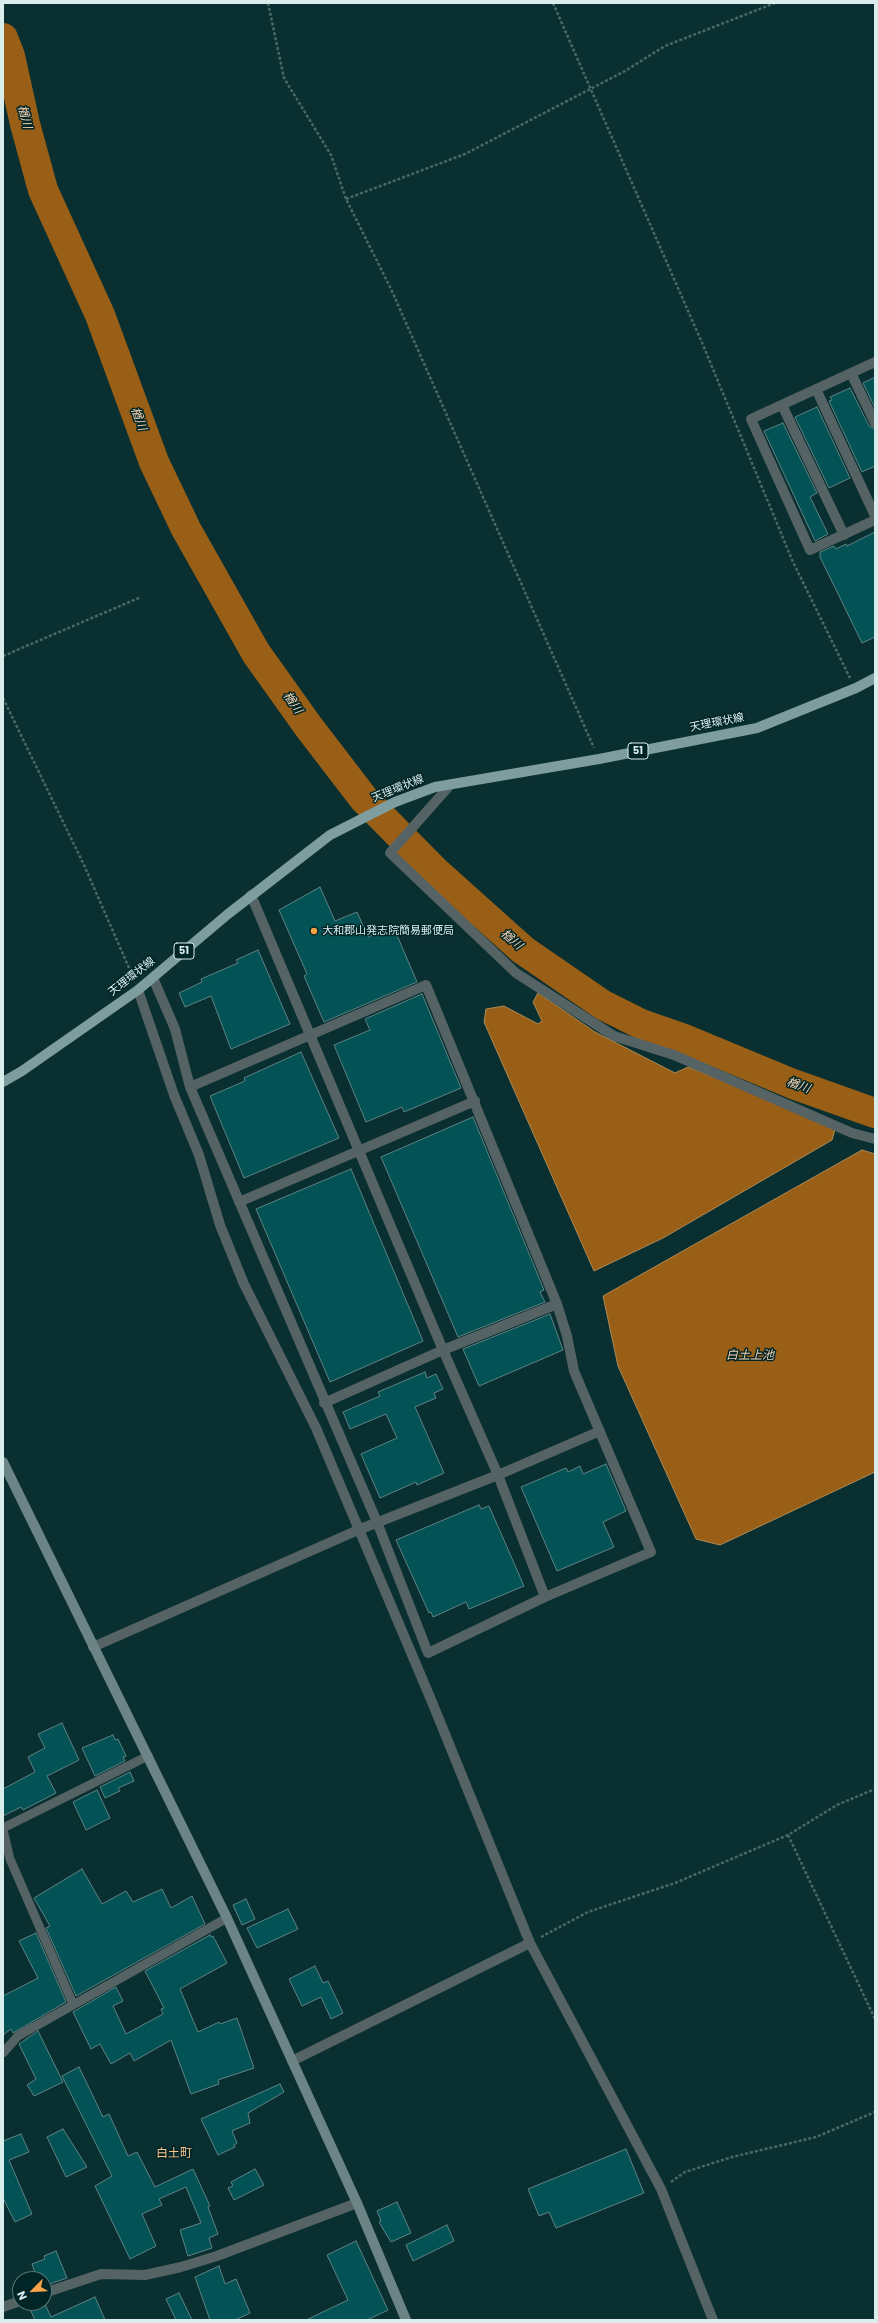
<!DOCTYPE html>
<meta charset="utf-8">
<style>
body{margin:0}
#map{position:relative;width:878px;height:2323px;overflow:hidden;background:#0a2f30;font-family:Poppins,sans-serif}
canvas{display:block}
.frame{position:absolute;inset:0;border:4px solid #daeded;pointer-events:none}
.north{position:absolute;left:12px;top:2271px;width:40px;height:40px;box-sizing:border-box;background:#002527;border:1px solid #577576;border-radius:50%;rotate:246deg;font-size:11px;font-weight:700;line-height:16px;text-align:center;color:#daeded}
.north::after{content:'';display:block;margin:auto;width:14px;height:18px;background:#f6a247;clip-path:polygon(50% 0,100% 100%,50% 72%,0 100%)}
</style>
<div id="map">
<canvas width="878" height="2323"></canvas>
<div class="frame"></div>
<div class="north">N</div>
</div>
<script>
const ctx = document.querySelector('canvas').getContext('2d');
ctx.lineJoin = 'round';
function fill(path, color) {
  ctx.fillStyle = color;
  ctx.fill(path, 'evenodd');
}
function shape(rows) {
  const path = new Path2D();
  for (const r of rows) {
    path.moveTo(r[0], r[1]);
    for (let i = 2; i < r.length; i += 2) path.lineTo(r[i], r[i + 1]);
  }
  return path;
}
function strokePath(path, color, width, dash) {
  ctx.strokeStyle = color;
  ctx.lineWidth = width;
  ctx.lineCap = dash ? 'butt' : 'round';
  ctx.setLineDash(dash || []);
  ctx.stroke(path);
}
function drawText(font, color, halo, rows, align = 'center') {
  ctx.font = font + ' Poppins,"Noto Sans JP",sans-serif';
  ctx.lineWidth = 3;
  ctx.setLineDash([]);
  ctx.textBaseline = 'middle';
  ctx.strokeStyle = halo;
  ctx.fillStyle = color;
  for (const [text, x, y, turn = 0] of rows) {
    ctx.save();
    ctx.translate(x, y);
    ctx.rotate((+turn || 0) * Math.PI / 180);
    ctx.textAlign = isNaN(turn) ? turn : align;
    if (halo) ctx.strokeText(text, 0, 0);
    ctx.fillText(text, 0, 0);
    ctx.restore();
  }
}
const water = shape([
 [538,993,595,1032,675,1073,688,1067,836,1126,832,1140,663,1238,594,1271,484,1022,486,1009,504,1006,538,1024,542,1021,533,1002,538,993],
 [862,1150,875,1154,875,1472,720,1545,696,1539,618,1366,603,1296,862,1150]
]);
const river = shape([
 [3,38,10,56,25,124,43,190,100,315,154,462,186,529,256,653,308,726,364,799,436,872,523,950,603,1005,641,1024,687,1040,793,1084,875,1113]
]);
const building = shape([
 [875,377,875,408,863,383,875,377],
 [850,388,869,426,875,429,875,466,862,472,829,401,832,400,830,397,850,388],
 [817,407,850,478,829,488,795,417,817,407],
 [783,423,817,493,810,497,828,534,815,541,764,431,783,423],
 [875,532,875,637,862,643,820,557,820,552,834,546,836,549,846,544,847,546,875,532],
 [320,887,335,921,357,912,368,937,393,926,417,982,324,1022,304,976,307,974,279,910,320,887],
 [258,950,290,1024,231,1049,211,996,185,1007,179,993,202,982,201,979,238,963,236,960,258,950],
 [422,994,461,1088,404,1112,402,1107,366,1122,334,1045,370,1030,365,1019,422,994],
 [301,1052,339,1138,244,1178,210,1096,245,1081,244,1078,301,1052],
 [473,1117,544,1290,540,1292,545,1302,458,1337,381,1157,473,1117],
 [351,1169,423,1341,330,1382,256,1209,351,1169],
 [550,1314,563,1350,479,1386,463,1349,550,1314],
 [425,1372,427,1378,436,1374,443,1389,434,1393,436,1398,415,1407,444,1473,417,1485,416,1482,380,1498,361,1454,397,1438,386,1414,350,1429,343,1412,380,1396,378,1392,425,1372],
 [606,1464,626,1511,603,1522,614,1547,557,1571,521,1487,566,1468,568,1472,580,1466,583,1474,606,1464],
 [479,1505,481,1509,489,1506,524,1586,469,1609,466,1602,433,1617,431,1612,429,1613,396,1540,479,1505],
 [62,1723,79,1760,47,1776,56,1793,23,1810,21,1807,3,1816,3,1789,35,1772,28,1757,45,1748,38,1734,62,1723],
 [113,1735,115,1740,118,1739,126,1756,123,1757,125,1761,95,1776,82,1748,113,1735],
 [130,1772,134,1781,118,1788,120,1791,105,1798,100,1787,130,1772],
 [97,1790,110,1818,86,1830,73,1802,97,1790],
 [82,1869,102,1904,126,1891,133,1902,162,1889,171,1908,192,1896,205,1924,76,1996,46,1928,50,1926,34,1898,82,1869],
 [246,1899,255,1919,242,1925,233,1905,246,1899],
 [288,1909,298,1929,257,1948,247,1928,288,1909],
 [36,1933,66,2002,13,2033,11,2029,3,2035,3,1996,38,1978,19,1941,36,1933],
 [210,1935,211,1937,213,1936,227,1963,180,1989,198,2032,219,2022,220,2024,237,2018,254,2068,218,2080,219,2084,191,2094,171,2040,134,2061,130,2053,111,2064,100,2044,91,2049,73,2012,116,1987,123,2001,113,2006,126,2034,163,2014,161,2009,164,2008,145,1971,210,1935],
 [315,1966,323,1983,328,1981,343,2013,331,2019,321,1997,302,2006,289,1979,315,1966],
 [38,2031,63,2082,34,2096,27,2085,36,2079,19,2044,38,2031],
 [79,2067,103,2117,109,2114,128,2156,137,2152,155,2187,193,2169,210,2206,208,2207,218,2234,209,2238,212,2248,188,2256,180,2230,201,2223,186,2187,159,2199,162,2205,142,2214,156,2246,130,2259,95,2186,112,2176,62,2076,79,2067],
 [280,2084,284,2092,248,2113,250,2123,232,2131,237,2143,234,2145,235,2147,218,2155,201,2119,280,2084],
 [63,2129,87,2167,66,2177,47,2137,63,2129],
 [21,2134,29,2152,9,2160,32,2214,15,2222,3,2198,3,2141,21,2134],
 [626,2149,644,2193,556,2228,549,2212,539,2216,528,2189,626,2149],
 [255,2169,264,2185,234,2200,228,2188,233,2186,231,2182,255,2169],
 [397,2202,411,2233,391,2242,379,2222,381,2221,377,2211,397,2202],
 [447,2225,454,2241,413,2261,406,2245,447,2225],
 [356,2241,388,2310,367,2320,306,2320,348,2300,327,2255,356,2241],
 [56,2251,67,2278,44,2286,44,2279,37,2279,32,2264,45,2259,44,2256,56,2251],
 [219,2266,225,2284,236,2279,250,2313,235,2320,210,2320,195,2277,219,2266],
 [179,2293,192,2320,176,2320,166,2299,179,2293],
 [95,2297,105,2320,35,2320,29,2307,44,2302,51,2317,95,2297]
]);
const path = shape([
 [268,3,284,78,331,155,346,199,391,289,594,748],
 [553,3,703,345,793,562,850,678],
 [346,199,465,154,625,71,665,46,775,3],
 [3,656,141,597],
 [3,698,84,865,133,977],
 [788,1835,875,2019],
 [541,1937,588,1912,675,1883,788,1835,837,1805,875,1789],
 [671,2182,685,2172,732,2157,816,2137,875,2112]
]);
const lane = shape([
 [3,1828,148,1756],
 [3,1830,10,1859,73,2004],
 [3,2053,18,2036,227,1918]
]);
const street = shape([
 [875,362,751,419,810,550,875,520],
 [851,373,875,423],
 [816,389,875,516],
 [782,405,844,535],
 [451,784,390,853,516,973,614,1036,674,1055,852,1133,875,1139],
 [251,895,443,1350,498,1475,545,1597],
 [153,978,175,1029,190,1087,377,1522,428,1653,545,1597,651,1552,574,1371,567,1336,557,1304,426,985,190,1087],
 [138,990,174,1095,199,1155,220,1225,244,1284,316,1428,432,1702,530,1943,661,2189,713,2320],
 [239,1202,475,1101],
 [324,1403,443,1350,557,1304],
 [93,1647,358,1530,498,1475,600,1431],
 [292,2061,530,1943],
 [44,2293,101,2274,145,2275,181,2267,217,2256,357,2203],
 [3,2307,20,2301]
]);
const secondary = shape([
 [3,1462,227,1918,357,2203,406,2320]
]);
const primary = shape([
 [3,1082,22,1071,138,990,228,914,330,835,395,802,435,787,599,759,757,728,856,688,875,678]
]);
const markers = [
 [314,931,4,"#f6a247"]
];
const shields = [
 [638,751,20],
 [184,951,20]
];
const shieldNames = [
 ["51",638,751],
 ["51",184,951]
];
const streetNames = [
 ["天理環状線",717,723,-11],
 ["天理環状線",398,789,-22],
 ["天理環状線",132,977,-38]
];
const poiNames = [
 ["大和郡山発志院簡易郵便局",322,931]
];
const waterNames = [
 ["楢川",24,117,75],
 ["楢川",138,419,70],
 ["楢川",292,703,55],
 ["楢川",511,940,41],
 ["楢川",798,1086,20],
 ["白土上池",750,1356]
];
const neighbourhoodNames = [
 ["白土町",174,2154]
];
fill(water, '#9a5f16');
strokePath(water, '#ad8a56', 1);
strokePath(river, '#9a5f16', 30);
fill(building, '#035356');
strokePath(building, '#5f8384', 1);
strokePath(path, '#496869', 2.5, [3, 2]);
strokePath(lane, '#556364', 9);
strokePath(street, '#556364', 10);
strokePath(secondary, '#6c8485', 10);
strokePath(primary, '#7e9d9e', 10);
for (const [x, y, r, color] of markers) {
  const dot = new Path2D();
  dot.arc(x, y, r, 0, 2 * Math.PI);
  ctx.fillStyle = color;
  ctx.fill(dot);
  strokePath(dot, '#002527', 1.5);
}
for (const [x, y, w] of shields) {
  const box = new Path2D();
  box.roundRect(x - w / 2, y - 8, w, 16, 3);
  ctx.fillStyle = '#002527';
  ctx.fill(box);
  strokePath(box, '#daeded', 1);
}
drawText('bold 10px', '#daeded', null, shieldNames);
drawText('11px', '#daeded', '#002527', streetNames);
drawText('11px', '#daeded', '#002527', poiNames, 'left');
drawText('italic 12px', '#f3d1b2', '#002527', waterNames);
drawText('12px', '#ffc48a', '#002527', neighbourhoodNames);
</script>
